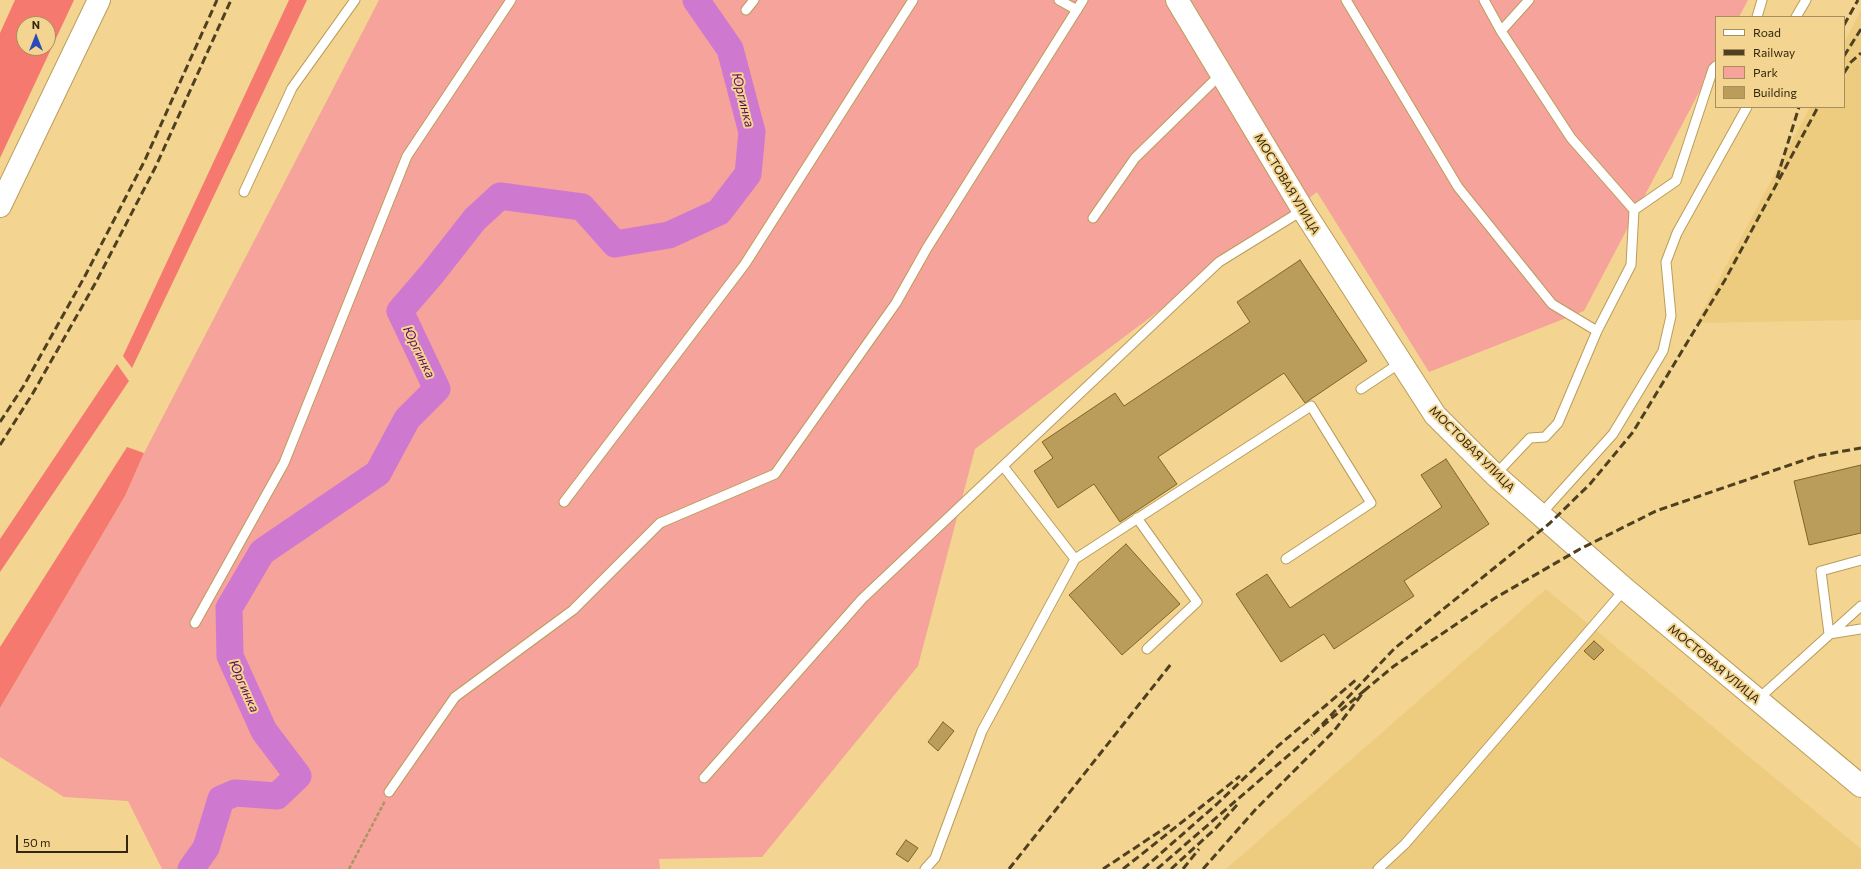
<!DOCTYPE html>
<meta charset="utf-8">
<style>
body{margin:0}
#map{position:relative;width:1861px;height:869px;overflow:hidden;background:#f3d591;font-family:Commissioner,sans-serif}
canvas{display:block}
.legend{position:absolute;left:1715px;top:16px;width:130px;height:92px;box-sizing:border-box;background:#f3d591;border:1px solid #a68f5b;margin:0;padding:5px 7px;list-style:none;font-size:12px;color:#33270b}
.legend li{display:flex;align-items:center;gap:8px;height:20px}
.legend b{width:20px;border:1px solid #a68f5b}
.north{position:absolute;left:16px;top:16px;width:40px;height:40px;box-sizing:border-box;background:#f3d591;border:1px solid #a68f5b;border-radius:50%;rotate:0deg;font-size:11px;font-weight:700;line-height:16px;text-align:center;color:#33270b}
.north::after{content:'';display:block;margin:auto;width:14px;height:18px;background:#284aba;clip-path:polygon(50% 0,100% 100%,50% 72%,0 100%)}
.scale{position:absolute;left:16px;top:835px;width:112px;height:18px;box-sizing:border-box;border:2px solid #33270b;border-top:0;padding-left:5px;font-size:12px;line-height:14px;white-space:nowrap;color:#33270b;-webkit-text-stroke:3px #f3d591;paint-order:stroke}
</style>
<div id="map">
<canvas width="1861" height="869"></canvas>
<ul class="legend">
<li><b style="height:5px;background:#fff"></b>Road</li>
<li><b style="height:5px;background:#4f411f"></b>Railway</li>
<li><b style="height:11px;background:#f6a39b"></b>Park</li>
<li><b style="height:11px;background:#bb9d5b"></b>Building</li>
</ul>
<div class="north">N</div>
<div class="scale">50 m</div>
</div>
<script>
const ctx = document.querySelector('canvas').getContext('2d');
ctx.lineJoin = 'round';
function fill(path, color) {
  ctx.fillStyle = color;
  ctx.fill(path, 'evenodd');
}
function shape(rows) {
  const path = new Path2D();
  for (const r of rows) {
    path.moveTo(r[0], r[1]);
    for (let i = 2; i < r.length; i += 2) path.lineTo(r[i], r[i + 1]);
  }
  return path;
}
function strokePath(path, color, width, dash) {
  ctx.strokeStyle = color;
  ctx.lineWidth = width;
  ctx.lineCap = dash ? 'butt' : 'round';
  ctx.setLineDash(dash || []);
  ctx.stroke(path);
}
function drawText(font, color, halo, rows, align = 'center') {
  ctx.font = font + ' Commissioner,sans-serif';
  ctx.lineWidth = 4;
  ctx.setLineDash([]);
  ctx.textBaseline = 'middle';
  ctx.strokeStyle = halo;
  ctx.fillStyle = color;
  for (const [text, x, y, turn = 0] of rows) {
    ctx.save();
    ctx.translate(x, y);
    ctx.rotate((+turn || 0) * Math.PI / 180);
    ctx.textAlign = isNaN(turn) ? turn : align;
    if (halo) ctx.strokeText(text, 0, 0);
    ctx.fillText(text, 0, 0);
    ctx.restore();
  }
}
const built = shape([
 [1861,10,1861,320,1696,323,1810,107,1844,107,1844,43],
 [1546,589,1861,849,1861,869,1226,869]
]);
const green = shape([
 [379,0,1748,0,1739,17,1716,17,1716,60,1584,311,1429,372,1317,192,975,449,918,666,762,857,659,859,660,869,162,869,128,801,64,797,0,757,0,708,125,496,144,453]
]);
const forest = shape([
 [15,0,74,0,0,158,0,33],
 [24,24,48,24,48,48,24,48],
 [289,0,307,0,132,368,123,356],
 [117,364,129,381,0,572,0,539],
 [127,447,144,453,125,496,0,708,0,647]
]);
const river = shape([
 [191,869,206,848,221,799,235,793,277,796,298,776,264,731,230,656,229,608,262,552,378,473,407,419,437,389,400,311,431,275,475,219,500,196,582,207,615,244,669,235,719,212,748,174,752,132,730,49,696,0]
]);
const building = shape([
 [1300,260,1367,361,1305,403,1284,373,1158,457,1177,484,1120,522,1094,484,1058,508,1034,471,1053,458,1042,442,1115,393,1124,406,1250,322,1237,302,1300,260],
 [1446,459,1489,524,1404,581,1414,596,1334,649,1324,634,1281,662,1236,594,1267,574,1290,608,1442,507,1421,475,1446,459],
 [1861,465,1861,533,1809,545,1794,481,1861,465],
 [1126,544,1180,604,1122,655,1069,595,1126,544],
 [1594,641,1604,650,1594,660,1584,651,1594,641],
 [943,722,954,731,938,751,928,742,943,722],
 [906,840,918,848,908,862,896,854,906,840]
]);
const path = shape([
 [349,869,385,801]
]);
const service = shape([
 [1059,0,1077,10],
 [1346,0,1458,187,1552,304,1597,331],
 [1484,0,1501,31,1571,138,1634,210],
 [746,10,754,0],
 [1757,17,1762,0],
 [1796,17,1806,0],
 [1501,31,1529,0],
 [244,192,292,88,355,0],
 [1093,218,1135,158,1221,74],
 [1361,389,1400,363],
 [1003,466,1075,559,1311,406,1371,503,1286,559],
 [1495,475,1530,438,1545,437,1558,423,1597,331,1631,265,1634,210,1676,181,1713,69,1716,66],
 [564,502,745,264,913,0],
 [1540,515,1613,434,1663,351,1671,316,1666,262,1677,233,1747,107],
 [1137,518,1197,602,1147,649],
 [1861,560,1821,571,1829,634,1861,629],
 [195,623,284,463,407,156,511,0],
 [1757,700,1861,606],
 [704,778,862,599,1219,262,1303,210],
 [389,792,455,697,573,610,660,523,775,474,896,303,927,248,1083,0],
 [925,869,935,858,982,731,1075,559],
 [1378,869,1405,844,1625,589]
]);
const tertiary = shape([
 [1177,0,1303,210,1435,415,1495,475,1625,589,1861,786]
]);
const secondary = shape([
 [0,206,99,0]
]);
const rail = shape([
 [1844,25,1858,0],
 [1844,56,1861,29],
 [1844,73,1851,62,1861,53],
 [1777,178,1799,107],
 [0,422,23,387,85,276,145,160,217,0],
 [0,445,33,393,96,282,156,166,231,0],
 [1365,690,1312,735,1395,648,1550,523,1590,484,1633,432,1725,280,1818,107],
 [1009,869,1171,664],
 [1103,869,1171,824],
 [1123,869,1240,776],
 [1143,869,1217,804,1278,746,1357,679],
 [1157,869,1312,735],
 [1171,869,1215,829,1237,805],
 [1183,869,1199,849],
 [1203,869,1256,809,1334,731,1365,690,1394,666,1495,598,1580,549,1656,511,1816,456,1861,448]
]);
const streetNames = [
 ["МОСТОВАЯ УЛИЦА",1287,184,59],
 ["МОСТОВАЯ УЛИЦА",1472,449,45],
 ["МОСТОВАЯ УЛИЦА",1714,664,40]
];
const waterNames = [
 ["Юргинка",743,100,76],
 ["Юргинка",419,352,64],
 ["Юргинка",244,686,66]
];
fill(built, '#edcc80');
fill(green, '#f6a39b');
fill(forest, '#f6796f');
strokePath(river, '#ce78d0', 27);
fill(building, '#bb9d5b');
strokePath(building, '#80641f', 1);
strokePath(service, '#ba9d5b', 11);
strokePath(tertiary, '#ba9d5b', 24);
strokePath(secondary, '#ba9d5b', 24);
strokePath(path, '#ad9560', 2.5, [4, 2]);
strokePath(service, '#fff', 9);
strokePath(tertiary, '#fff', 22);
strokePath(secondary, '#fff', 22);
strokePath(rail, '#4f411f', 3, [8, 4]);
drawText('12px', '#33270b', '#f3d591', streetNames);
drawText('italic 13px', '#5c0a60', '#f3d591', waterNames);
</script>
